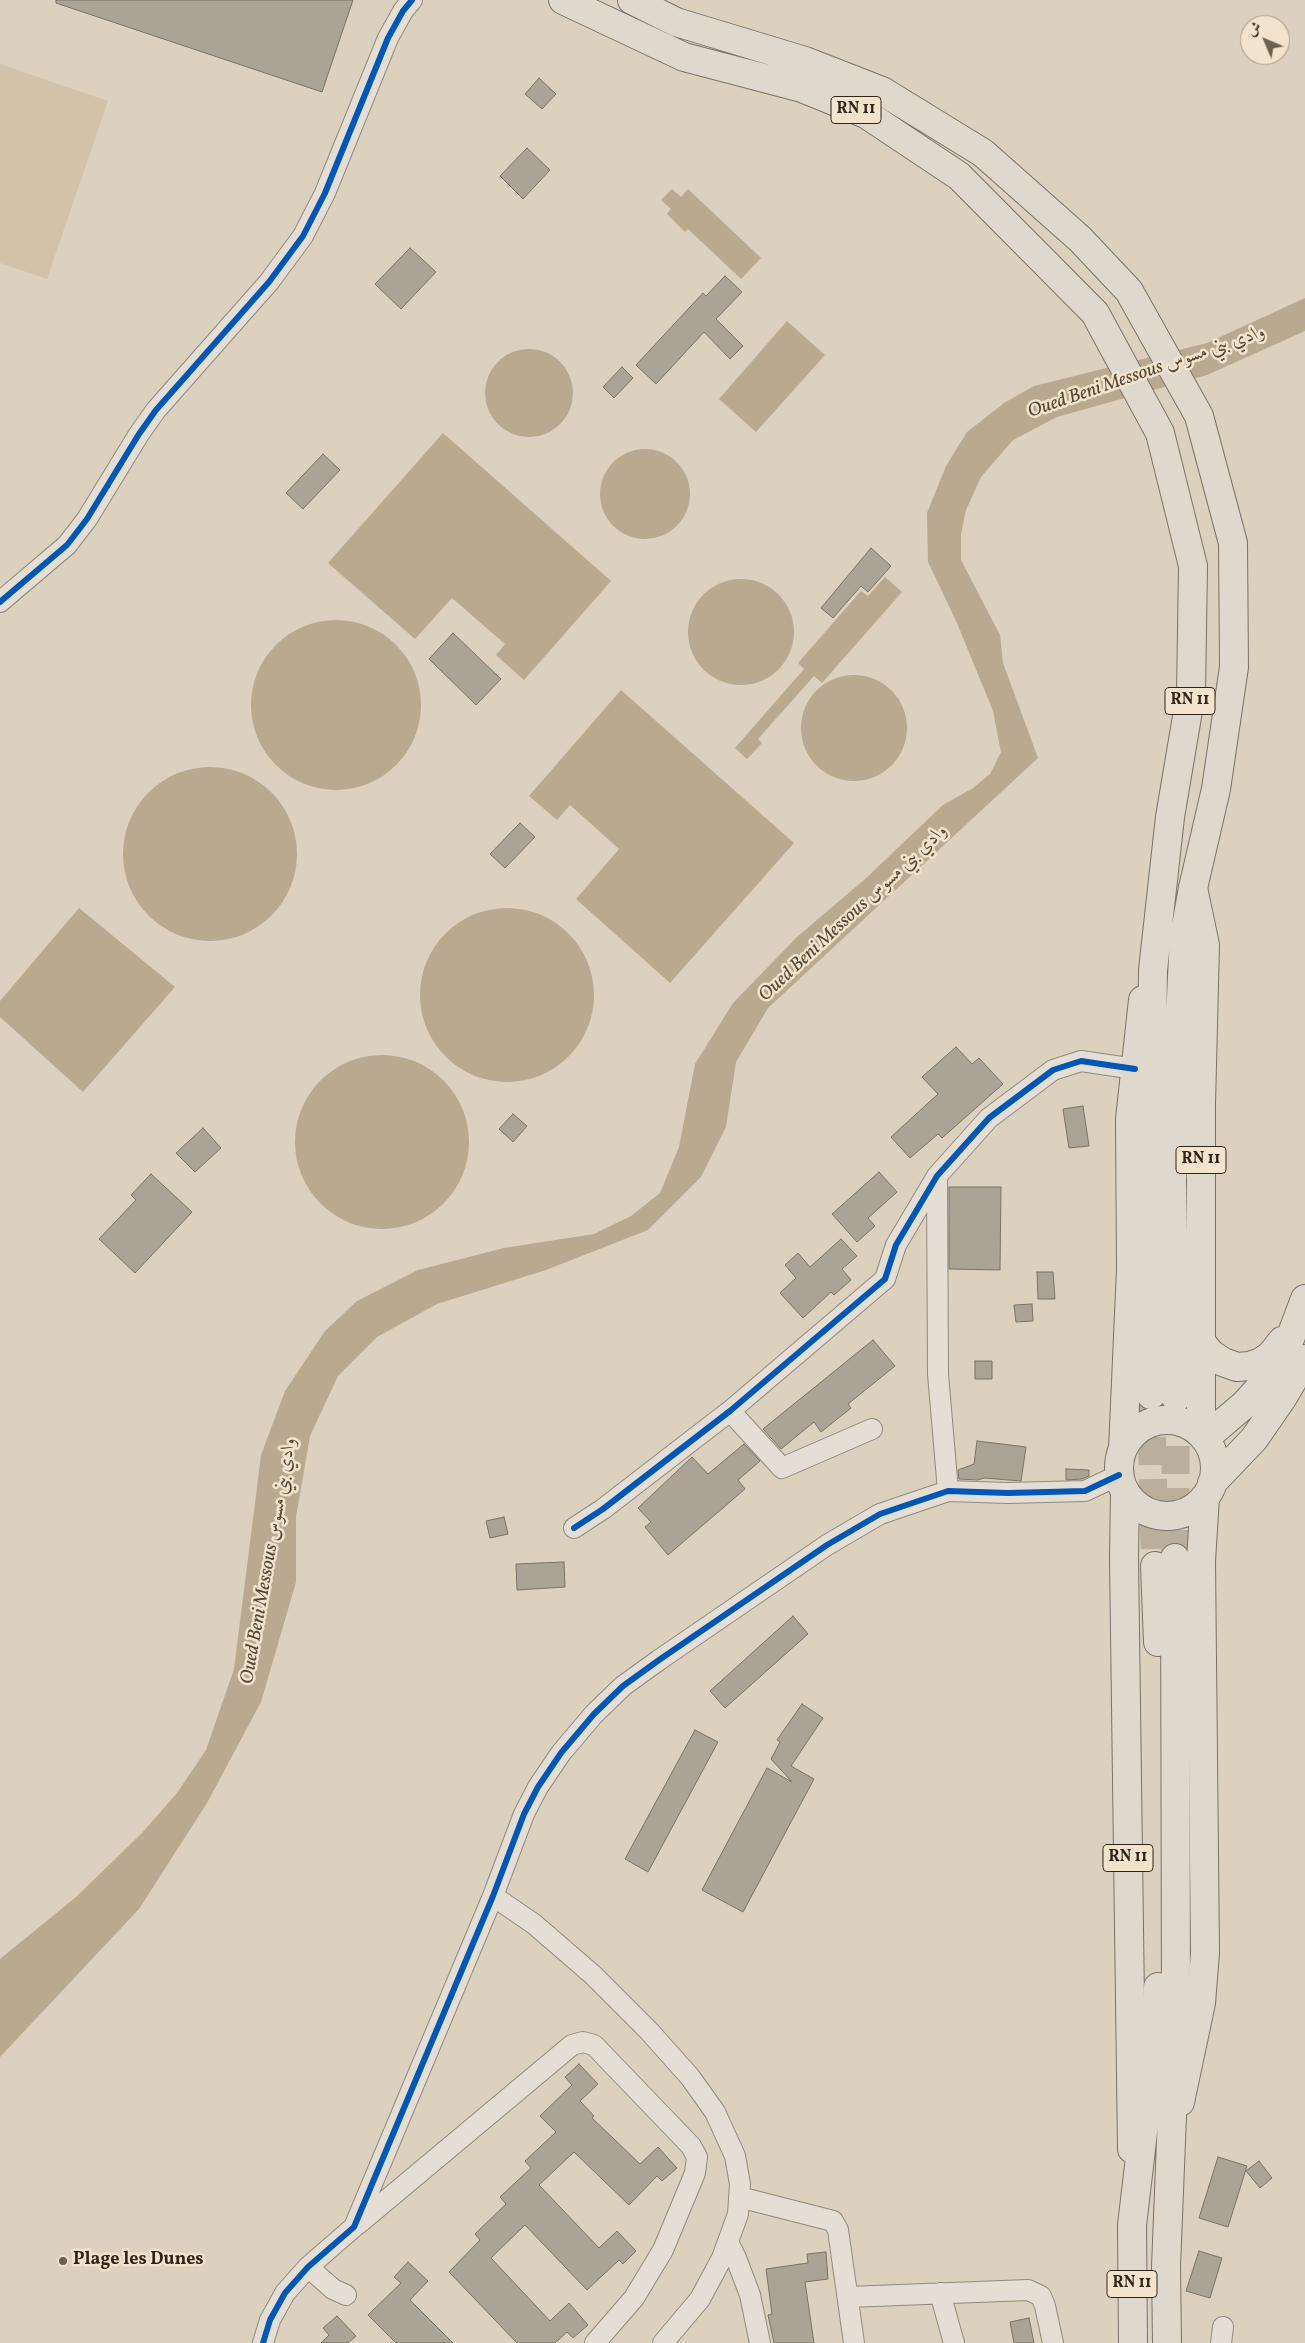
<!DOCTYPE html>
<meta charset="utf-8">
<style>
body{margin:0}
#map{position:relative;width:1305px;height:2343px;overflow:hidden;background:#dcd0be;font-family:Vollkorn,Amiri,serif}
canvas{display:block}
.north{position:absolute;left:1240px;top:15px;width:50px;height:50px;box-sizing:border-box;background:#f1e3cc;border:1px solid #a49785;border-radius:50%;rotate:315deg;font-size:14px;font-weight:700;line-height:20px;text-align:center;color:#30241a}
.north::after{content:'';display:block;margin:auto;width:18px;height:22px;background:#6c6053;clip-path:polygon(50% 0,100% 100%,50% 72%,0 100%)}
</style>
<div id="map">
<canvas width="1305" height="2343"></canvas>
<div class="north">ش</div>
</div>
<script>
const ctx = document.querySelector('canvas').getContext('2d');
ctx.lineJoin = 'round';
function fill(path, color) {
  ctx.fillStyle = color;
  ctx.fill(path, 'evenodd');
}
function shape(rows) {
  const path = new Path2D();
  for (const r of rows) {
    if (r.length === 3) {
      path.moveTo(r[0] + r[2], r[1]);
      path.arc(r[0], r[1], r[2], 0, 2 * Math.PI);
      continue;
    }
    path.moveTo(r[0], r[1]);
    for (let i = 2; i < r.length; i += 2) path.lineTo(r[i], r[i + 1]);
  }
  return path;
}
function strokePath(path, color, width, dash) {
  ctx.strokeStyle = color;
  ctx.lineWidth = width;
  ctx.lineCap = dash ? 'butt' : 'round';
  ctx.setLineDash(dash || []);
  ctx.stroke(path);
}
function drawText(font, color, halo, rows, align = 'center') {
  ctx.font = font + ' Vollkorn,Amiri,serif';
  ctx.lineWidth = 5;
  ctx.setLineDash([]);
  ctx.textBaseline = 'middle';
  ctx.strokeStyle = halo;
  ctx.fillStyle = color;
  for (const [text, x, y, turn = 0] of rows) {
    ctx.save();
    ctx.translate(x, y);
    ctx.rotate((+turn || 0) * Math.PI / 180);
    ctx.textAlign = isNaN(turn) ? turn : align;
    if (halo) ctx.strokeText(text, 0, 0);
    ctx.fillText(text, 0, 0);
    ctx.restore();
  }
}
const green = shape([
 [0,64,108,101,47,279,0,263]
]);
const water = shape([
 [672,189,681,197,688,189,761,258,741,279,688,229,685,232,667,214,671,209,661,200],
 [1305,298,1305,331,1207,375,1057,417,1013,440,981,477,966,510,961,534,961,560,1000,635,1003,663,1038,758,768,1008,736,1062,726,1127,701,1177,648,1230,546,1270,437,1304,377,1337,338,1376,310,1436,296,1517,296,1582,261,1702,207,1803,139,1909,0,2057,0,1959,76,1897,142,1833,177,1793,206,1750,234,1669,261,1455,285,1391,325,1331,357,1301,418,1270,504,1248,594,1234,631,1216,660,1193,679,1147,695,1064,733,1003,797,937,864,880,943,805,973,788,990,774,1001,752,993,711,957,623,928,562,927,513,946,466,967,432,1004,403,1034,386,1207,343],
 [787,321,825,355,756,432,719,399],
 [529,393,44],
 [443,433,611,581,524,680,496,655,505,644,452,598,415,639,328,563],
 [645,494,45],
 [885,577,902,592,822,683,814,676,758,739,762,743,747,759,735,748,804,669,798,663,861,591,868,596],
 [741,632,53],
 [336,705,85],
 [854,728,53],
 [621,690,794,843,670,983,576,899,619,849,570,805,557,820,529,796],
 [210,854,87],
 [79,908,175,987,83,1092,0,1017,0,1001],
 [507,995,87],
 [382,1142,87]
]);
const building = shape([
 [56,0,353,0,322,92,56,3,56,0],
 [539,78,556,94,542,109,525,94,539,78],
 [527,148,550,170,523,199,500,176,527,148],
 [410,248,436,272,401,309,375,284,410,248],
 [725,276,742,292,716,319,743,346,730,359,704,332,656,384,636,365,703,293,706,296,725,276],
 [622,367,633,378,614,398,603,387,622,367],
 [323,454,340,470,303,509,286,493,323,454],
 [871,548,891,566,868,592,861,586,833,618,821,608,871,548],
 [453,633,501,679,476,705,429,659,453,633],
 [520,823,535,837,505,868,490,854,520,823],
 [956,1047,972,1064,979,1058,1003,1084,942,1138,938,1134,910,1158,891,1137,938,1094,922,1077,956,1047],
 [1083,1106,1089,1146,1069,1148,1063,1109,1083,1106],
 [513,1114,527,1126,513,1142,499,1129,513,1114],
 [203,1128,221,1148,195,1172,176,1153,203,1128],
 [879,1172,897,1192,868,1218,875,1226,857,1242,832,1214,879,1172],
 [151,1174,192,1212,135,1273,99,1239,136,1200,131,1195,151,1174],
 [949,1187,1001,1187,1000,1270,949,1269,949,1187],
 [841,1239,857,1256,842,1269,851,1280,834,1295,831,1292,803,1318,780,1293,796,1278,785,1265,798,1253,810,1267,841,1239],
 [1037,1272,1053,1272,1055,1299,1038,1299,1037,1272],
 [1032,1304,1033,1321,1016,1322,1014,1305,1032,1304],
 [873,1340,895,1366,848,1404,851,1408,821,1432,814,1422,781,1449,763,1429,873,1340],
 [975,1361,992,1361,992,1379,975,1379,975,1361],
 [977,1441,1026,1447,1021,1481,984,1478,978,1480,959,1479,958,1470,974,1464,977,1441],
 [744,1444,760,1461,738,1480,745,1489,668,1555,645,1527,651,1522,638,1508,692,1457,708,1474,744,1444],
 [1066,1469,1089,1470,1089,1476,1082,1479,1066,1480,1066,1469],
 [504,1517,508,1534,490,1538,486,1521,504,1517],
 [564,1562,565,1587,517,1590,516,1564,564,1562],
 [793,1616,808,1634,725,1708,710,1691,793,1616],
 [802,1704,823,1718,791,1766,814,1779,743,1912,702,1890,767,1768,792,1782,771,1759,780,1742,777,1740,802,1704],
 [695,1730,718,1742,648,1872,625,1859,695,1730],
 [579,2064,598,2084,580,2101,594,2116,592,2118,640,2164,658,2147,677,2168,662,2181,657,2176,629,2205,574,2152,539,2185,599,2248,617,2231,636,2251,623,2264,619,2260,587,2290,525,2225,491,2258,550,2321,569,2303,588,2325,573,2338,567,2332,555,2343,517,2343,449,2272,480,2240,475,2234,506,2204,500,2197,531,2168,525,2161,556,2132,540,2116,572,2085,565,2077,579,2064],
 [1218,2157,1247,2166,1228,2227,1199,2218,1218,2157],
 [1259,2161,1272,2178,1260,2188,1246,2171,1259,2161],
 [1199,2251,1222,2258,1210,2298,1186,2291,1199,2251],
 [826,2252,828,2279,805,2282,814,2343,774,2343,768,2315,772,2314,766,2269,808,2263,807,2254,826,2252],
 [408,2262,428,2281,410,2300,453,2343,396,2343,368,2315,401,2283,394,2277,408,2262],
 [337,2316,356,2336,348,2343,321,2343,329,2335,323,2328,337,2316],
 [1029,2318,1034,2343,1014,2343,1010,2322,1029,2318]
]);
const trunkTunnel = shape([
 [1151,1395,1155,1566],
 [1175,1558,1176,1398]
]);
const minor = shape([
 [0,602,67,545,87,519,139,434,156,410,269,282,303,236,325,193,388,38,403,11,412,0],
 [937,1176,938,1374,948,1491],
 [730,1411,782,1468,872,1429],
 [574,1528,603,1509,730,1411,885,1279,896,1245,937,1176,989,1118,1053,1070,1081,1061,1135,1069],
 [493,1896,534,1924,593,1975,649,2031,690,2077,715,2112,735,2156,740,2184,738,2214,722,2258,700,2299,663,2343],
 [739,2197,833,2221,838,2230,854,2343],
 [358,2224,572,2045,583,2042,594,2045,691,2146,697,2157,695,2173,663,2250,634,2298,595,2343],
 [728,2242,736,2258,750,2295,760,2343],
 [308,2267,333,2289,346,2295],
 [940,2293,954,2343],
 [848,2297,1028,2290,1041,2296,1045,2306,1053,2343],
 [263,2343,270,2320,285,2293,308,2267,354,2227,493,1896,524,1814,538,1787,561,1753,594,1714,623,1686,659,1660,827,1545,880,1514,948,1491,1008,1493,1085,1491,1119,1475],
 [1221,2343,1223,2327]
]);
const primary = shape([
 [1193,888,1205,945,1201,1104,1201,1433],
 [1202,1343,1211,1354,1223,1362,1237,1367,1249,1366,1261,1362,1271,1355,1282,1341],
 [1167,1468,48],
 [1205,1438,1244,1405,1267,1380,1285,1352,1305,1299],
 [1123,1449,1131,1269,1130,1119,1143,1000],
 [1212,1483,1254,1439,1283,1397,1305,1359],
 [1125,1491,1124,1558,1132,2149],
 [1180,2102,1201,2003,1205,1953,1201,1561,1205,1497]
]);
const trunk = shape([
 [563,0,684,57,802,88,866,114,959,176,1095,313,1160,433,1193,566,1191,693,1170,817,1153,970,1150,1187,1151,1395],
 [632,0,676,22,805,61,882,91,983,153,1080,239,1129,291,1199,416,1233,543,1234,667,1216,789,1193,888,1184,937,1172,1180,1176,1398],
 [1155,1566,1158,1642],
 [1133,2343,1132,2225,1157,2014,1158,1987],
 [1167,2343,1166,2267,1176,2015,1175,1558]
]);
const cycleway = shape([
 [0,602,67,545,87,519,139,434,156,410,269,282,303,236,325,193,388,38,403,11,412,0],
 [574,1528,603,1509,730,1411,885,1279,896,1245,937,1176,989,1118,1053,1070,1081,1061,1135,1069],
 [263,2343,270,2320,285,2293,308,2267,354,2227,493,1896,524,1814,538,1787,561,1753,594,1714,623,1686,659,1660,827,1545,880,1514,948,1491,1008,1493,1085,1491,1119,1475]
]);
const markers = [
 [63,2261,5,"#6c6053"]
];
const shields = [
 [856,110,50],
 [1190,701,50],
 [1201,1160,50],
 [1128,1858,50],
 [1132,2284,50]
];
const shieldNames = [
 ["RN 11",856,110],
 ["RN 11",1190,701],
 ["RN 11",1201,1160],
 ["RN 11",1128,1858],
 ["RN 11",1132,2284]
];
const poiNames = [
 ["Plage les Dunes",73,2261]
];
const waterNames = [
 ["Oued Beni Messous وادي بني مسوس",1147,373,-19],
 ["Oued Beni Messous وادي بني مسوس",854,914,-43],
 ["Oued Beni Messous وادي بني مسوس",270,1561,-80]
];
fill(green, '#d2c2a9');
fill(water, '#b9a991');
fill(building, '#aba396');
strokePath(building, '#7a7268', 1);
strokePath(trunkTunnel, '#baae9d', 28, [28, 14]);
strokePath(minor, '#91897e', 22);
strokePath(primary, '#7a7268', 30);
strokePath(trunk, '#7a7268', 30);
strokePath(minor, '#e4ded4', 20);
strokePath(primary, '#dfd8cd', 28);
strokePath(trunk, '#dfd8cd', 28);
strokePath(cycleway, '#0057b8', 6);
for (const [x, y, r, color] of markers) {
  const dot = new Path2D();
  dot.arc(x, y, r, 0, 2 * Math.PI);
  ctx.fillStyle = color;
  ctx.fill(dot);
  strokePath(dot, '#f1e3cc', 2);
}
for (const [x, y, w] of shields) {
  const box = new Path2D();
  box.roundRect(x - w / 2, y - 13.5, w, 27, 4);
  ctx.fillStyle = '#f1e3cc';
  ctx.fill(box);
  strokePath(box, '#30241a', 1);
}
drawText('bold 16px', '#30241a', null, shieldNames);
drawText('bold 18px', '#30241a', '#f1e3cc', poiNames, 'left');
drawText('italic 19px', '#554738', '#f1e3cc', waterNames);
</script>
